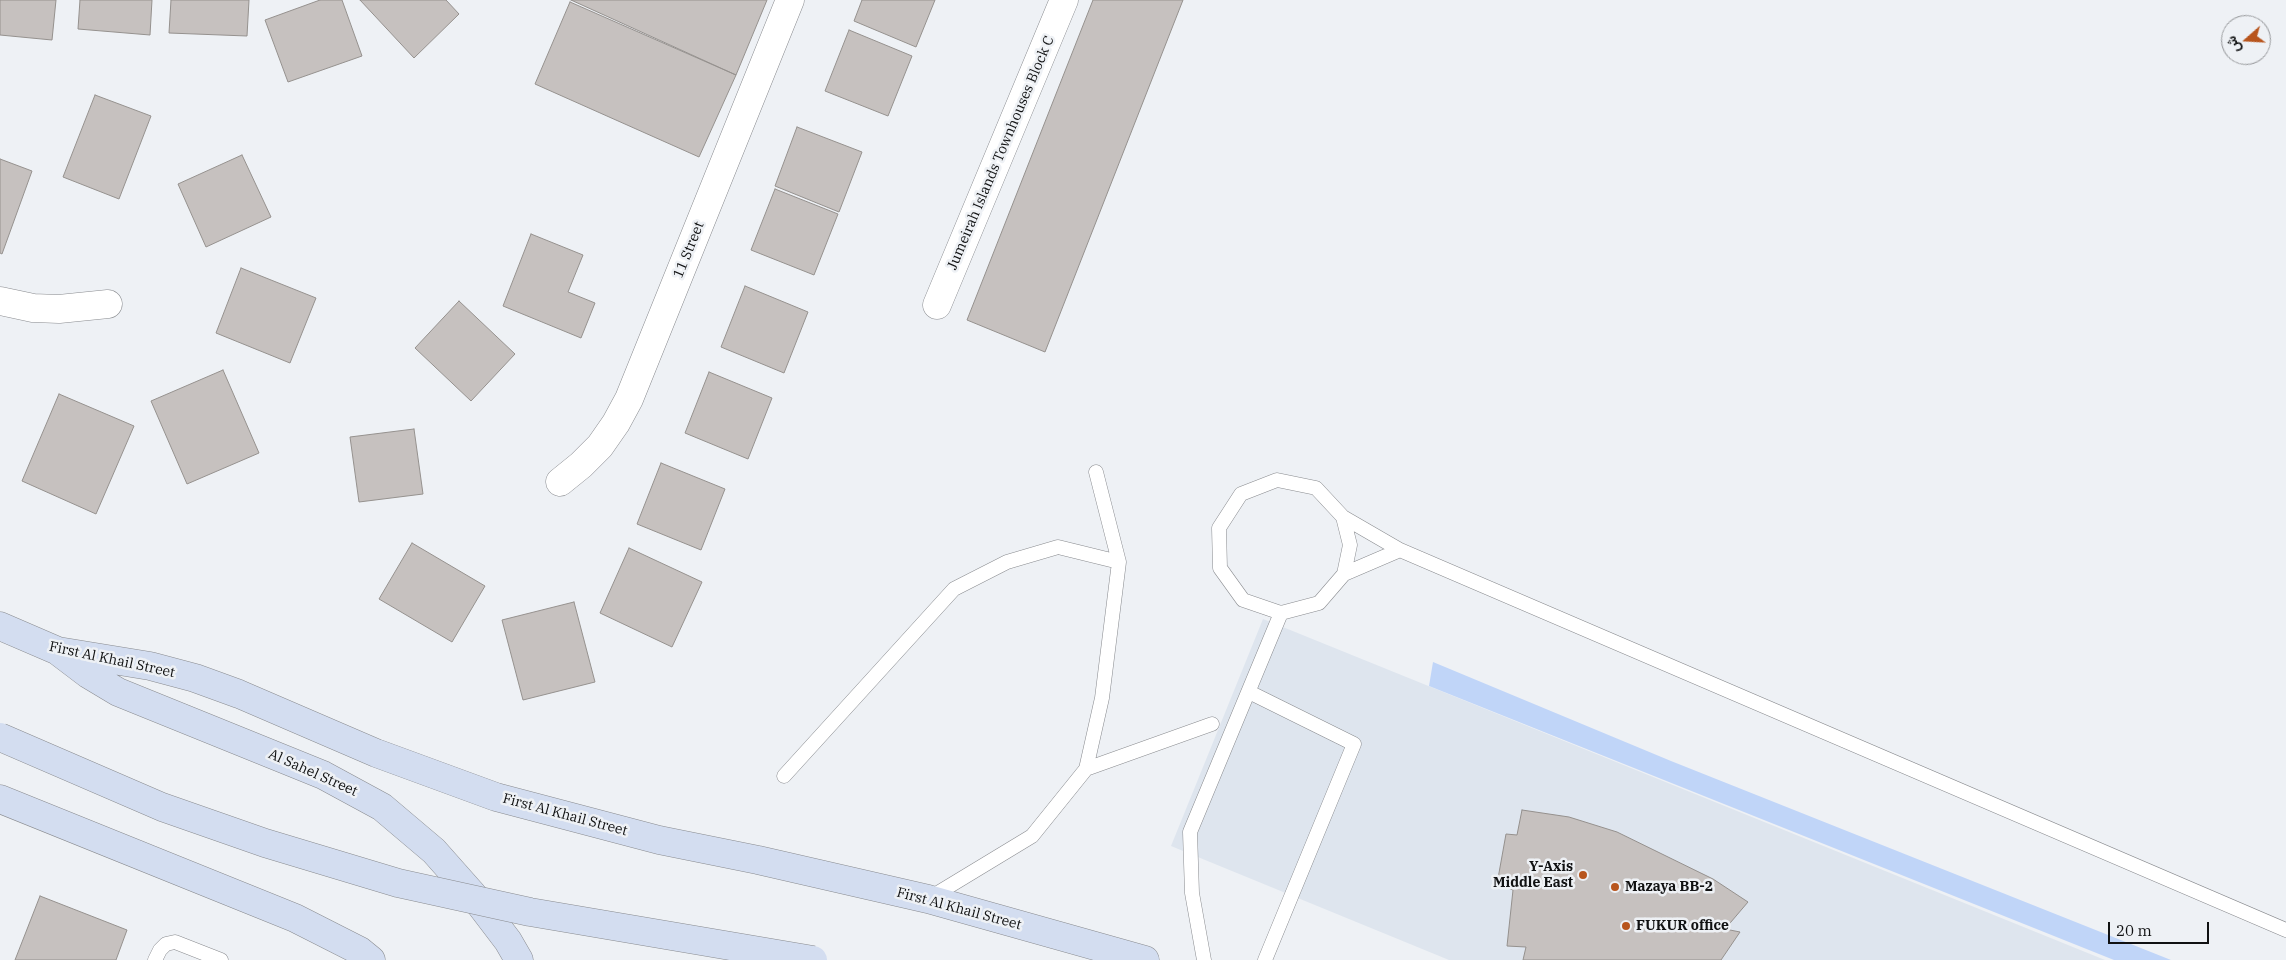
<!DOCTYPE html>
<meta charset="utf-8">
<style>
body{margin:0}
#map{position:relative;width:2286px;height:960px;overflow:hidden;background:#eef1f5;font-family:"IBM Plex Serif",Vazirmatn,serif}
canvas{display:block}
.north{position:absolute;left:2221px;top:15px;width:50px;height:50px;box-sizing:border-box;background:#eef1f5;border:1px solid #95979a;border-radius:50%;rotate:251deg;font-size:14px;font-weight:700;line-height:20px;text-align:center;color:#101112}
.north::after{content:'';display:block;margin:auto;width:18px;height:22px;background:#b8551d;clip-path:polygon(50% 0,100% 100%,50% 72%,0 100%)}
.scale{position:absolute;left:2108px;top:922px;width:101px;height:22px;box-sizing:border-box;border:2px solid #101112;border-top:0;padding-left:6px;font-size:15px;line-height:18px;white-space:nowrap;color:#101112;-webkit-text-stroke:4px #eef1f5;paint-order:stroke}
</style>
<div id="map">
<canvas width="2286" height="960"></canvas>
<div class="north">ش</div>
<div class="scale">20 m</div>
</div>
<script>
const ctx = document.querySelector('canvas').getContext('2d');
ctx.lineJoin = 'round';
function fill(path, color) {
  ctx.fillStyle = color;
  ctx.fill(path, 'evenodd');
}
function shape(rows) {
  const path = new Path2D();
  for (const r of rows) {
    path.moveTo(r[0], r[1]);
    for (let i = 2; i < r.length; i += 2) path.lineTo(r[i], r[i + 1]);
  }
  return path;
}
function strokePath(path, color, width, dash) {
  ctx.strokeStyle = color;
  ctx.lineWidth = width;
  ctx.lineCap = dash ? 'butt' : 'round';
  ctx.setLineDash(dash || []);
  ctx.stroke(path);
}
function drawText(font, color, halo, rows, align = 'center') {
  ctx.font = font + ' "IBM Plex Serif",serif';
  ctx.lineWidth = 5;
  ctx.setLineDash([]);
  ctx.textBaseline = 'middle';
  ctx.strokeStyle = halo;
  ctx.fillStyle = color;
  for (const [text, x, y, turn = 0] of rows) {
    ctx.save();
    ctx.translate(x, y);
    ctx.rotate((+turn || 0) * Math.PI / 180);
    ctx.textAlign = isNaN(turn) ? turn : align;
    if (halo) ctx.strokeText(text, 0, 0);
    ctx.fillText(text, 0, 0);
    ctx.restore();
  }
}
const built = shape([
 [1263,619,2105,960,1449,960,1171,846]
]);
const green = shape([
 [1433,662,1671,761,2171,960,2114,960,1429,686]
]);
const building = shape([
 [0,0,56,0,52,40,0,35,0,0],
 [80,0,152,0,150,35,78,29,80,0],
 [171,0,249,0,247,36,169,33,171,0],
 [320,0,342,0,362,56,288,82,265,20,320,0],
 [360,0,446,0,459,14,414,58,360,0],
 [571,0,767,0,736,75,571,0],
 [862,0,935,0,916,47,854,21,862,0],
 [1093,0,1183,0,1045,352,967,320,1093,0],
 [570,2,736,75,699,157,535,84,570,2],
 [849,30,912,56,888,116,825,91,849,30],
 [95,95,151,116,119,199,63,177,95,95],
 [797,127,862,152,839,212,775,186,797,127],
 [242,155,271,217,206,247,178,184,242,155],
 [0,159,32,171,2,254,0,253,0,159],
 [775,189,838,214,814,275,751,250,775,189],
 [531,234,583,255,568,292,595,303,581,338,503,306,531,234],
 [241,268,316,298,290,363,216,333,241,268],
 [745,286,808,312,784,373,721,347,745,286],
 [459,301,515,354,471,401,415,348,459,301],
 [223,370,259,453,187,484,151,401,223,370],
 [709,372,772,398,748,459,685,433,709,372],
 [59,394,134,426,96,514,22,481,59,394],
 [414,429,423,494,359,502,350,437,414,429],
 [661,463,725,489,701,550,637,524,661,463],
 [412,543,485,586,452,642,379,599,412,543],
 [629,548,702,582,672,647,600,613,629,548],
 [574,602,595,682,523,700,502,620,574,602],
 [1522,810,1569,817,1617,832,1713,879,1748,902,1725,929,1740,932,1721,960,1523,960,1526,947,1507,946,1513,890,1497,884,1506,834,1517,835,1522,810],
 [40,896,127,930,116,960,15,960,40,896]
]);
const service = shape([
 [1343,517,1400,550],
 [1344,574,1350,545,1343,517,1316,488,1277,480,1241,494,1219,528,1220,568,1243,600,1281,613,1319,603,1344,574,1400,550,2286,930],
 [1249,692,1354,744,1265,960],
 [1086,769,1212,724],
 [784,776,954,589,1007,562,1058,547,1119,562],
 [928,899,1032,836,1086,769,1102,698,1119,562,1096,472],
 [155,960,160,950,166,944,175,942,221,960],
 [1204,960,1192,893,1190,832,1281,613]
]);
const minor = shape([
 [0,301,33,308,59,309,108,304],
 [937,305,1064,0],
 [560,482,581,465,600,446,616,423,629,399,790,0]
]);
const secondary = shape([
 [0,626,58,651,150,666,195,678,239,694,376,753,496,797,659,840,758,860,928,899,1145,960],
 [59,652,88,674,118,692,323,775,382,807,434,851,473,895,508,941,519,960],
 [0,799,295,918,360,951,371,960]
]);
const secondaryBridge = shape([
 [0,737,162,807,265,843,398,883,530,912,813,960]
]);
const markers = [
 [1583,875,5,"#b8551d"],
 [1615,887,5,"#b8551d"],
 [1626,926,5,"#b8551d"]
];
const streetNames = [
 ["Jumeirah Islands Townhouses Block C",1001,153,-67],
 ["11 Street",689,250,-68],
 ["First Al Khail Street",112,660,12],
 ["Al Sahel Street",313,773,24],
 ["First Al Khail Street",565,815,15],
 ["First Al Khail Street",959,909,15]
];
const poiNames = [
 ["Y-Axis",1573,867,"right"],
 ["Middle East",1573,883,"right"],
 ["Mazaya BB-2",1625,887],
 ["FUKUR office",1636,926]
];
fill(built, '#dee5ee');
fill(green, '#c0d5f8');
fill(building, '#c6c1bf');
strokePath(building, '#95918e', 1);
strokePath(service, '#898b8f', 15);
strokePath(minor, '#898b8f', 29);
strokePath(secondary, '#898b8f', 29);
strokePath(service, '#fff', 14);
strokePath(minor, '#fff', 28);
strokePath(secondary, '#d3ddf0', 28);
strokePath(secondaryBridge, '#898b8f', 29, []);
strokePath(secondaryBridge, '#d3ddf0', 28);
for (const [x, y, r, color] of markers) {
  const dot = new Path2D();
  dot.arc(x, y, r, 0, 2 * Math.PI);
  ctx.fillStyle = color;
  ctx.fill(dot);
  strokePath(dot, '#eef1f5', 2);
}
drawText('14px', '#101112', '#eef1f5', streetNames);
drawText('bold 14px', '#101112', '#eef1f5', poiNames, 'left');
</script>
